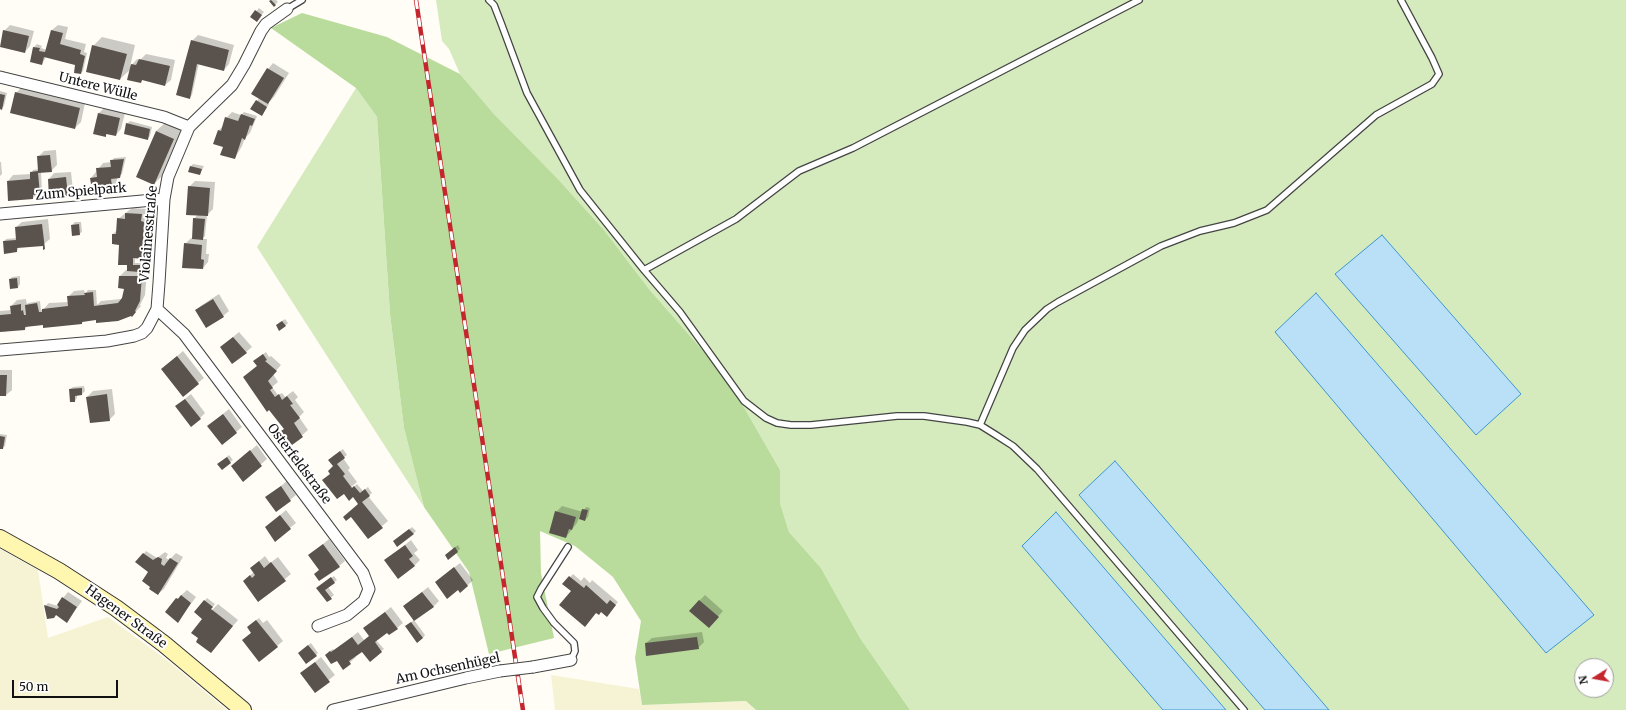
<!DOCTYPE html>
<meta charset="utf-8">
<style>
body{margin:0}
#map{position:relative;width:1626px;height:710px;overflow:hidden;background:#fffdf5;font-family:Merriweather,serif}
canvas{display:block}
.north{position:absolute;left:1574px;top:658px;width:40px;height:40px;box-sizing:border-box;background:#fff;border:1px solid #a0a0a0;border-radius:50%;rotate:259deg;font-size:11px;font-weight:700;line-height:16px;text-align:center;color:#111}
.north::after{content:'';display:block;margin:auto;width:14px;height:18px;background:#c4262e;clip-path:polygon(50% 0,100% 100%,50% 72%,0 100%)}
.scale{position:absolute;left:12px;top:680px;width:106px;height:18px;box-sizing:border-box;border:2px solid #111;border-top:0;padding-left:5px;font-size:12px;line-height:14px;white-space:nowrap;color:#111;-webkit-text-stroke:3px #fff;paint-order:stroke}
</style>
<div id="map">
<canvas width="1626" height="710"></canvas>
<div class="north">N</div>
<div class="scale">50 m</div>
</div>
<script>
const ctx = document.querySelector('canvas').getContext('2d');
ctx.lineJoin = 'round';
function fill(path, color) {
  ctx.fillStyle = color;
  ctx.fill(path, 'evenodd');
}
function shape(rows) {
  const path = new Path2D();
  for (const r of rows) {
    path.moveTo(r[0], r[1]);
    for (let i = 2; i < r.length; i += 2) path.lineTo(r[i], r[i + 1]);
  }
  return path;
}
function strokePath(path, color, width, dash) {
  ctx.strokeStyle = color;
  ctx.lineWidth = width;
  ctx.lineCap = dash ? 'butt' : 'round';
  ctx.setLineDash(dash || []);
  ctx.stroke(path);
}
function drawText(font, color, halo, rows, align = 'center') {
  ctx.font = font + ' Merriweather,serif';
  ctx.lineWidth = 4;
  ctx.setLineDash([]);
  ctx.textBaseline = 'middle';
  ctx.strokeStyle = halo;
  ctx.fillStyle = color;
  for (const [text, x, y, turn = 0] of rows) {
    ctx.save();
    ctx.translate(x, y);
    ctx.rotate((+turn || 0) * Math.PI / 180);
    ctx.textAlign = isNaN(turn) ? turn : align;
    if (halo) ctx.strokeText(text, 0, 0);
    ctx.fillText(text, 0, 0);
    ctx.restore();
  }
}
const farmland = shape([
 [0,549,38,570,48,638,108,617,168,661,227,710,0,710],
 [551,675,639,689,642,705,747,701,756,710,555,710]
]);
const green = shape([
 [436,0,1626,0,1626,710,910,710,860,638,821,568,789,532,780,503,780,470,745,409,718,368,649,289,604,230,557,178,494,114,460,74,449,49,442,41],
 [1582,666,1606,666,1606,690,1582,690],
 [356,88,377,117,390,314,404,428,424,507,257,247]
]);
const forest = shape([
 [302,13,387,37,460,74,494,114,557,178,604,230,649,289,718,368,745,409,780,470,780,503,789,532,821,568,860,638,910,710,756,710,746,701,642,705,635,658,641,621,613,577,575,546,540,531,541,573,554,638,489,654,469,572,424,507,404,428,390,314,377,117,356,88,271,28]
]);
const water = shape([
 [1382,235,1521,394,1476,435,1335,274,1382,235],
 [1316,293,1594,615,1546,653,1275,332,1316,293],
 [1115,461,1329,710,1265,710,1079,495,1115,461],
 [1056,512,1226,710,1163,710,1022,546,1056,512]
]);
const shadow = shape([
 [271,0,276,0,278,2,274,5,270,1],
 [259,8,264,12,259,18,252,16],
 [10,25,34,31,30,46,25,52,4,31],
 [58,25,68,27,65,39,86,44,84,52,87,53,83,71,81,73,77,65,46,57,42,64,31,61,34,47,37,44,42,46,41,48,47,50,52,30],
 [198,35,234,45,229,64,224,70,199,63,192,95,189,98,192,41],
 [102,37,135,45,130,67,137,59,140,60,146,54,175,60,171,80,165,85,143,79,141,82,131,69,120,79,93,46],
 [273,63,289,73,274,97,268,103,269,104,264,112,252,109,259,98,268,69],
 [22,87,85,103,81,122,75,128,16,93],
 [0,91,7,93,4,106,1,109,0,108],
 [104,108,125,113,121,129,116,135,108,133,105,136,98,114],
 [232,112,241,115,244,112,257,116,250,133,245,138,242,146,235,158,224,148,218,131,224,125,226,118],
 [130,121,152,127,150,136,147,139,127,124],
 [165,123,182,130,163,175,154,184,156,131],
 [56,150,57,165,51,171,41,172,42,191,40,193,37,194,33,198,8,181,13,175,31,174,33,170,39,169,38,157,44,151],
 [126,157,122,174,117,177,118,186,112,191,93,183,91,178,103,163,111,162,114,158],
 [0,162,1,162,2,174,0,176],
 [193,164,204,166,200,174,191,166],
 [71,172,73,190,68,195,49,179,54,173],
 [195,181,215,182,213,209,207,215,205,236,202,239,207,239,206,254,209,254,208,262,203,268,185,244,191,238,193,238,194,219,198,214,189,187],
 [132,208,147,209,147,216,150,216,148,252,142,258,135,257,135,263,142,263,142,268,139,270,147,271,145,295,140,305,141,306,132,316,97,318,85,320,82,323,44,327,44,324,29,325,25,329,0,332,0,311,12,310,11,306,17,300,26,299,27,305,28,303,40,301,41,310,43,310,49,303,69,302,68,297,74,291,84,290,85,294,88,290,96,290,97,305,101,301,121,299,123,297,125,288,119,288,120,276,126,270,128,270,128,264,120,244,113,234,117,230,118,219],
 [48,219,50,239,44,244,19,247,17,251,4,242,6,239,17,238,16,227,22,222],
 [75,222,81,222,82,232,79,234,72,225],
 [20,276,20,284,18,287,10,279,12,277],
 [219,294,229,311,223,316,196,310,202,305],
 [285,319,288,323,285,326,279,323],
 [239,332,252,347,246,352,221,347],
 [183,351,204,378,183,395,168,364],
 [266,352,269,357,271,356,281,365,273,374,278,382,272,387,278,395,282,393,285,397,293,391,298,397,295,400,304,412,299,417,308,430,292,444,285,429,244,377,258,365,254,361],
 [0,370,12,370,12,390,6,395,0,395],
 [84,386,85,391,82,394,77,394,77,398,75,401,70,389,73,387],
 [112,389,115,414,109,420,87,397,93,391],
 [191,394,205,413,200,418,176,406],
 [229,409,242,427,222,444,208,426],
 [0,434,7,435,5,446,2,448,0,448],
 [257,445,267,459,243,480,238,461],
 [343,449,347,455,343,458,350,468,348,470,357,482,351,487,352,488,357,484,363,491,368,487,372,493,368,496,388,521,368,538,359,504,354,496,331,473,334,466,332,457],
 [229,455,233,460,230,462,221,462],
 [287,481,296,495,276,511,267,497],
 [562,506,583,512,586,507,590,508,588,517,585,520,582,513,581,512,577,523,566,537,556,512],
 [286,510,296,523,275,540,266,527],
 [412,527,416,531,413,534,394,541],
 [329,539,345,561,339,566,320,569,310,555],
 [411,540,418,550,414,553,420,560,414,566,386,560],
 [458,545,460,549,448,558,446,555],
 [146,551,157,558,165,552,168,554,166,558,169,560,176,553,183,557,164,589,158,594,152,586,149,572,137,562],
 [265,556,270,563,278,557,291,574,258,601,244,581,254,572,251,568],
 [460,563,473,580,467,586,436,582],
 [573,574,581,581,584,577,590,583,592,580,618,602,609,613,575,587,564,584],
 [334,576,337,580,328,587,334,595,327,601,320,586],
 [428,587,439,601,433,607,405,606],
 [187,590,196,597,178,621,177,599],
 [68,592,82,601,67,621,45,606,48,603,61,607,63,598],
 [705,595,723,611,714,621,699,601],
 [207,598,215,604,210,610,211,611,218,604,238,620,211,652,204,619,195,612],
 [391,607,403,623,397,628,388,631,376,640,384,649,381,651,363,650,355,656,356,657,344,668,337,659,328,652,333,649,334,651,358,632,364,640,370,636,365,628],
 [259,618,263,623,267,620,283,641,277,646,243,640,252,632,250,625],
 [414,620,425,635,423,638,406,626],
 [702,632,704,642,698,648,646,643,652,638],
 [311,643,318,653,316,655,302,650],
 [321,657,335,675,315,691,302,673]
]);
const building = shape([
 [271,0,276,5,274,7,269,1],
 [255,10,262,15,257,22,250,17],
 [3,30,29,36,25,53,0,47],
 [51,30,63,33,60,44,81,50,80,54,85,56,81,74,74,73,75,65,44,57,42,65,30,62,33,47,40,48,39,51,45,52],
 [191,40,229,50,224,71,197,64,190,99,176,95],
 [92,45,127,54,120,80,86,72],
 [139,59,170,66,165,86,142,80,141,83,127,80,131,64,136,65],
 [267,68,284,78,268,104,251,94],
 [15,92,80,108,75,129,10,113],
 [0,94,5,95,2,110,0,109],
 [256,100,267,107,262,116,250,109],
 [98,113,120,118,116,136,106,134,106,137,93,134],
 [241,114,255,119,252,126,250,125,245,140,242,138,235,159,220,155,223,147,213,144,218,130,221,131,225,117,238,121],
 [126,123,150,129,148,140,124,134],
 [156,131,174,139,154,185,136,177],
 [50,155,52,172,38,173,40,194,33,195,33,199,8,201,7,181,30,179,30,172,38,171,37,156],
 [124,159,120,178,111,179,113,192,93,194,93,184,91,184,90,178,97,177,96,168,111,167,110,160],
 [190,166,202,169,200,175,188,172],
 [66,177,68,196,49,198,48,179],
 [188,186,210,188,208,216,186,215],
 [125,213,142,214,141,221,144,222,142,259,133,258,133,265,140,265,140,272,127,271,127,265,118,265,119,245,112,244,112,234,116,234,117,218,125,219],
 [193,218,205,219,203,240,192,239],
 [42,224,45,249,43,250,43,246,17,248,17,252,4,254,3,241,16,240,15,227],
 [79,224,80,235,72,236,71,225],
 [184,243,202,245,201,259,204,260,203,269,182,268],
 [119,276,142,276,140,301,135,311,136,312,132,317,131,316,118,321,96,323,96,320,82,322,82,324,43,328,43,325,25,327,25,330,0,332,0,315,11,314,10,306,21,304,21,311,23,310,24,315,26,315,25,305,37,303,39,312,42,312,42,309,68,306,67,296,85,295,84,293,93,292,94,306,118,303,122,298,124,289,118,288],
 [17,278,18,288,10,289,9,279],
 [213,299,224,317,206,328,195,310],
 [282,321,286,326,279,331,276,325],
 [233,337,247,353,232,364,220,347],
 [263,354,267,360,265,361,277,371,268,381,273,388,270,390,275,397,279,394,282,400,287,396,293,404,290,405,300,418,294,423,303,437,292,445,281,431,284,429,269,410,267,412,243,377,257,366,253,361],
 [177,356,199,384,183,397,161,369],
 [0,375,7,375,6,396,0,396],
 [82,388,82,395,75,396,75,402,70,402,69,389],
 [107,394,110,421,90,423,86,397],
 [185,399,201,419,191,427,175,406],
 [223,414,237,433,222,445,207,426],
 [0,436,5,437,3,449,0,449],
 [250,450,262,466,243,482,231,466],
 [340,451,345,458,337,464,345,474,343,476,352,488,354,486,360,493,365,489,370,496,362,502,383,528,368,539,351,517,346,521,343,517,358,504,353,497,349,501,344,494,337,499,322,480,330,474,328,471,333,466,328,460],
 [227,457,231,463,222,470,217,464],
 [281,486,291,501,276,512,265,497],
 [582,509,588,510,585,521,579,519],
 [555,511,576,517,572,530,569,529,566,538,549,533],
 [280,515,291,529,275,542,265,527],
 [409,529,414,534,397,547,393,541],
 [323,544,340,567,319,581,314,574,319,570,308,555],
 [405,545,413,556,409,559,415,566,398,579,384,560],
 [455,547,458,552,448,560,445,555],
 [143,553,153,560,158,557,162,559,161,564,164,566,170,558,178,563,158,595,149,589,150,587,142,581,148,572,135,562],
 [259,561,264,568,271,562,286,581,258,602,243,581,250,575,252,578,255,575,250,568],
 [454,567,468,586,460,593,458,590,447,599,435,582],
 [569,576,584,588,586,585,607,604,610,600,616,605,607,617,601,612,599,615,596,613,585,627,559,605,571,591,562,584],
 [331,577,335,583,325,590,332,599,327,602,316,588],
 [422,592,434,607,414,621,403,606],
 [181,595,191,603,178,623,165,612,176,598,178,599],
 [62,597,77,607,67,623,56,615,54,618,47,619,44,605,57,609,59,607,57,605],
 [204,600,213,607,211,609,233,626,211,653,196,642,198,638,191,633,202,619,194,612],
 [699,600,719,617,709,628,689,611],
 [385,612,398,629,389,635,387,633,375,642,382,652,370,662,362,652,349,661,351,664,343,670,337,661,331,664,325,655,330,651,331,652,352,637,358,645,369,636,363,628],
 [256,620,278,647,259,662,242,640,251,633,247,627],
 [411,622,423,638,417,643,405,626],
 [697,637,699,649,646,656,645,643],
 [308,645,317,656,306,664,298,653],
 [315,662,330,682,315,693,300,673]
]);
const service = shape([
 [489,0,494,5,501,23,527,93,580,190,644,270,680,312,744,401,766,418,777,423,791,425,811,425,897,416,924,416,967,422,980,425,996,435,1013,446,1037,469,1244,710],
 [287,9,302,0],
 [644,270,736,219,799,171,853,148,1139,0],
 [980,425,1013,348,1025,330,1047,309,1058,302,1161,246,1200,231,1234,223,1267,210,1376,115,1432,84,1439,74,1432,58,1401,0],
 [568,547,541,589,537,597,543,608,554,623,574,643,575,651,571,660]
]);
const minor = shape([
 [0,77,164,117,189,127],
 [0,214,164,199],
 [157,309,184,334,363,573,369,589,364,601,347,615,318,626],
 [0,350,107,341,134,336,142,333,147,328,157,309,159,283,164,199,168,177,189,127,232,85,244,65,261,31,266,24,287,9],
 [533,667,571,660],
 [333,710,466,678,500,671]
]);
const secondary = shape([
 [0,538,59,571,116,608,164,644,243,710]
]);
const rail = shape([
 [416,0,523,710]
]);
const minorBridge = shape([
 [500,671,533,667]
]);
const streetNames = [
 ["Untere Wülle",98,87,14],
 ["Zum Spielpark",81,192,-5],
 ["Violainesstraße",149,234,-85],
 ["Osterfeldstraße",299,464,53],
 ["Hagener Straße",126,617,36],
 ["Am Ochsenhügel",448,669,-12]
];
fill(farmland, '#f6f3d4');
fill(green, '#d5ebbd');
fill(forest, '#b9dc9c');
fill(water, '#b9e0f7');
strokePath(water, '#3f96cf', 1);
fill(shadow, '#0003');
fill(building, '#5a524d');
strokePath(service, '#444', 8);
strokePath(minor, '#444', 13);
strokePath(secondary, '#333', 18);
strokePath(service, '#fff', 5.5);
strokePath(minor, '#fff', 11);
strokePath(secondary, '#fff6b0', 16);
strokePath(rail, '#c4262e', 4.5);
strokePath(rail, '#fff', 3, [9]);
strokePath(minorBridge, '#444', 13, []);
strokePath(minorBridge, '#fff', 11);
drawText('13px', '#111', '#fff', streetNames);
</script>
